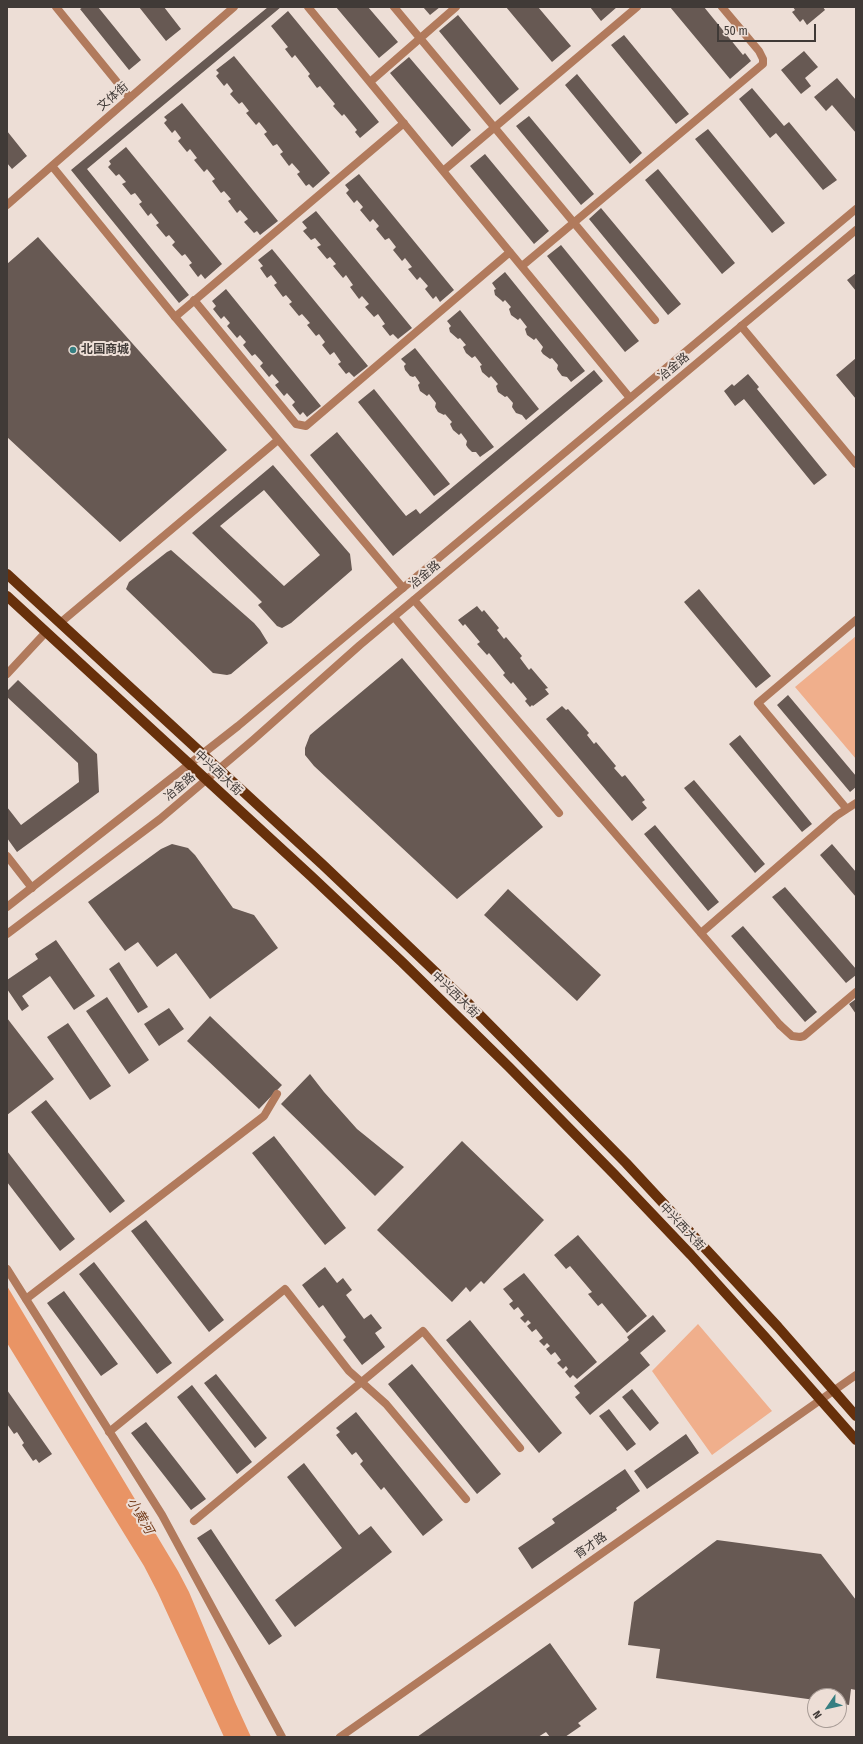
<!DOCTYPE html>
<meta charset="utf-8">
<style>
body{margin:0}
#map{position:relative;width:863px;height:1744px;overflow:hidden;background:#edded6;font-family:"Fira Sans Condensed",sans-serif}
canvas{display:block}
.frame{position:absolute;inset:0;border:8px solid #403a37;pointer-events:none}
.north{position:absolute;left:807px;top:1688px;width:40px;height:40px;box-sizing:border-box;background:#edded6;border:1px solid #a89c96;border-radius:50%;rotate:236deg;font-size:11px;font-weight:700;line-height:16px;text-align:center;color:#403a37}
.north::after{content:'';display:block;margin:auto;width:14px;height:18px;background:#367f82;clip-path:polygon(50% 0,100% 100%,50% 72%,0 100%)}
.scale{position:absolute;left:717px;top:24px;width:99px;height:18px;box-sizing:border-box;border:2px solid #403a37;border-top:0;padding-left:5px;font-size:12px;line-height:14px;white-space:nowrap;color:#403a37;-webkit-text-stroke:3px #edded6;paint-order:stroke}
</style>
<div id="map">
<canvas width="863" height="1744"></canvas>
<div class="frame"></div>
<div class="north">N</div>
<div class="scale">50 m</div>
</div>
<script>
const ctx = document.querySelector('canvas').getContext('2d');
ctx.lineJoin = 'round';
function fill(path, color) {
  ctx.fillStyle = color;
  ctx.fill(path, 'evenodd');
}
function shape(rows) {
  const path = new Path2D();
  for (const r of rows) {
    path.moveTo(r[0], r[1]);
    for (let i = 2; i < r.length; i += 2) path.lineTo(r[i], r[i + 1]);
  }
  return path;
}
function strokePath(path, color, width, dash) {
  ctx.strokeStyle = color;
  ctx.lineWidth = width;
  ctx.lineCap = dash ? 'butt' : 'round';
  ctx.setLineDash(dash || []);
  ctx.stroke(path);
}
function drawText(font, color, halo, rows, align = 'center') {
  ctx.font = font + ' "Fira Sans Condensed","Noto Sans SC",sans-serif';
  ctx.lineWidth = 4;
  ctx.setLineDash([]);
  ctx.textBaseline = 'middle';
  ctx.strokeStyle = halo;
  ctx.fillStyle = color;
  for (const [text, x, y, turn = 0] of rows) {
    ctx.save();
    ctx.translate(x, y);
    ctx.rotate((+turn || 0) * Math.PI / 180);
    ctx.textAlign = isNaN(turn) ? turn : align;
    if (halo) ctx.strokeText(text, 0, 0);
    ctx.fillText(text, 0, 0);
    ctx.restore();
  }
}
const green = shape([
 [856,636,856,759,795,687],
 [698,1324,772,1411,712,1455,652,1371]
]);
const water = shape([
 [7,1286,178,1571,189,1592,235,1702,251,1737,224,1737,158,1593,144,1566,7,1343]
]);
const building = shape([
 [83,7,98,7,141,60,129,70,80,9],
 [139,7,164,7,181,29,166,41],
 [268,7,281,7,87,169,189,295,179,303,71,170],
 [336,7,368,7,398,42,379,58],
 [423,7,440,7,430,15],
 [506,7,538,7,571,46,552,62],
 [590,7,617,7,601,21],
 [670,7,704,7,743,55,745,53,751,61,730,79],
 [793,7,823,7,825,10,807,25,803,19,800,22,792,12,795,10],
 [288,11,379,122,360,138,355,132,357,130,344,114,342,116,333,106,335,104,320,86,317,88,308,76,310,74,295,55,292,58,285,49,288,47,271,26],
 [458,15,519,89,500,105,439,31],
 [624,35,689,114,676,124,611,45],
 [804,51,818,67,805,78,811,86,801,94,781,70],
 [234,56,330,173,313,188,309,184,306,186,297,174,300,172,292,163,289,166,280,154,283,152,277,144,273,146,264,134,267,132,259,122,256,125,246,113,249,111,242,102,239,104,230,94,233,91,227,83,224,86,216,76,219,73,216,70],
 [409,57,471,130,452,147,390,73],
 [577,74,642,153,630,164,565,85],
 [837,78,856,100,856,133,832,105,826,111,814,97],
 [752,88,784,126,789,122,837,180,823,190,776,133,770,138,739,99],
 [182,103,278,221,260,235,257,231,254,233,244,222,248,219,240,210,237,213,228,201,231,199,224,191,221,193,212,181,215,179,207,169,204,172,194,160,197,158,190,149,187,152,178,141,181,138,175,130,172,133,164,123,167,120,164,117],
 [529,116,594,194,581,205,516,126],
 [708,129,785,223,772,233,695,139],
 [7,131,27,156,12,169,7,163],
 [126,147,222,264,205,279,201,274,198,277,189,265,192,263,185,254,182,256,172,245,175,242,169,235,166,237,156,225,159,223,151,213,148,216,139,204,142,202,135,193,131,195,122,184,126,182,119,174,116,176,108,167,111,164,109,161],
 [485,154,549,231,534,244,470,166],
 [658,169,735,263,722,274,645,180],
 [359,174,454,290,440,302,436,296,433,299,425,289,428,286,420,277,417,280,408,269,412,267,405,258,402,261,393,250,396,247,389,238,385,240,376,229,379,226,373,219,370,222,360,210,363,207,357,200,354,203,346,193,349,190,345,185],
 [601,208,681,304,668,315,589,219],
 [316,211,412,328,398,339,393,334,390,336,382,326,385,324,378,314,374,317,365,307,369,304,362,296,359,299,350,287,353,285,346,275,343,278,333,266,336,264,330,257,327,259,317,247,321,245,315,238,311,240,303,231,307,228,302,222],
 [38,237,227,450,120,542,7,437,7,264],
 [561,245,639,341,625,352,547,256],
 [272,249,368,366,354,377,349,372,346,374,338,364,341,362,334,352,330,355,322,345,325,342,319,334,316,336,307,325,310,323,302,314,299,316,289,304,292,302,286,295,283,297,274,285,277,283,271,275,267,278,260,268,263,266,258,260],
 [505,272,585,371,571,382,567,377,562,376,559,372,557,369,558,365,552,358,550,359,543,354,541,351,543,347,536,338,534,340,527,335,525,329,527,327,520,318,518,320,511,315,509,309,511,307,505,300,503,302,501,300,495,295,494,290,496,289,492,283],
 [856,273,856,291,847,280],
 [226,289,321,406,307,417,303,412,300,415,292,405,295,402,287,393,284,396,275,385,279,382,272,374,269,377,260,366,263,363,255,354,252,356,243,345,246,342,240,335,237,338,227,326,230,323,224,316,221,319,213,309,216,306,212,301],
 [460,310,539,409,526,420,522,415,516,413,512,407,513,403,507,396,505,397,498,392,496,386,498,384,491,376,489,378,482,372,480,366,482,365,475,356,472,358,466,353,463,347,466,345,460,338,458,339,450,332,449,328,451,326,447,321],
 [415,348,494,447,480,457,476,452,472,452,468,448,466,445,467,441,461,433,459,435,453,430,450,424,452,422,445,414,444,415,438,412,435,407,436,403,429,394,427,396,420,391,418,385,420,383,415,376,413,377,410,376,405,370,404,366,406,364,401,359],
 [856,358,856,399,836,375],
 [594,370,603,381,393,556,310,455,337,432,406,516,416,509,420,514],
 [748,374,759,387,757,389,827,475,814,485,744,399,735,406,724,391,732,384,734,386],
 [374,389,450,484,434,496,358,402],
 [273,465,350,554,352,570,291,623,282,628,277,626,258,605,262,602,255,595,192,533],
 [264,490,320,555,284,586,220,526],
 [171,550,254,623,260,630,268,643,231,674,227,675,213,673,126,589,129,582,167,552],
 [699,589,771,676,756,688,684,602],
 [477,606,482,612,484,610,499,628,497,630,504,639,506,637,522,656,520,658,529,670,531,668,548,688,545,689,549,694,533,706,532,705,530,707,525,701,527,699,513,682,511,684,503,675,505,673,489,653,487,655,477,644,480,642,465,624,463,626,458,620],
 [402,658,543,827,457,899,314,766,305,755,305,748,310,735],
 [18,680,97,754,99,792,17,852,7,838,7,807,21,825,79,782,78,763,7,697,7,691],
 [788,695,856,776,856,787,850,792,777,705],
 [562,706,566,710,568,709,589,733,587,735,594,744,596,742,616,766,614,768,622,777,625,775,645,800,642,802,647,808,632,821,546,719],
 [740,735,812,824,802,832,729,744],
 [694,780,765,864,755,873,684,788],
 [655,825,719,902,708,911,644,834],
 [172,844,188,848,195,855,233,908,254,915,278,948,210,999,176,953,157,967,138,942,125,951,88,902,161,849],
 [832,844,856,872,856,897,820,855],
 [785,887,856,969,856,975,846,983,772,897],
 [508,889,601,975,577,1001,484,915],
 [743,926,817,1012,805,1022,731,936],
 [56,940,95,996,74,1010,50,976,22,996,29,1006,22,1011,7,989,7,980,38,959,35,954],
 [119,962,148,1007,138,1013,109,969],
 [107,997,149,1060,129,1074,86,1011],
 [856,999,856,1014,849,1004],
 [169,1008,184,1029,159,1046,144,1024],
 [210,1016,282,1085,259,1109,187,1041],
 [7,1018,54,1079,7,1115],
 [68,1023,111,1086,90,1100,47,1037],
 [310,1074,324,1092,357,1129,404,1167,375,1196,281,1104],
 [46,1100,125,1201,110,1213,31,1112],
 [274,1136,346,1228,325,1245,252,1153],
 [462,1141,544,1220,484,1284,481,1281,470,1292,466,1287,452,1302,377,1230],
 [7,1151,75,1239,60,1251,7,1182],
 [146,1220,224,1320,209,1332,131,1231],
 [578,1235,647,1316,627,1333,602,1303,598,1306,588,1294,592,1292,570,1266,566,1269,554,1255],
 [94,1262,172,1363,157,1374,79,1274],
 [325,1267,337,1283,343,1278,352,1290,346,1295,364,1319,371,1314,382,1328,375,1333,385,1347,362,1365,343,1340,346,1337,323,1305,319,1308,302,1285],
 [524,1273,597,1362,577,1379,573,1375,570,1378,565,1372,568,1369,566,1366,563,1369,557,1363,561,1360,555,1352,551,1355,546,1349,550,1346,547,1343,544,1346,539,1341,543,1338,536,1329,532,1332,527,1326,531,1323,528,1320,525,1323,520,1318,524,1315,518,1307,514,1310,509,1304,513,1301,503,1289],
 [64,1291,118,1364,101,1376,47,1303],
 [653,1315,666,1331,640,1353,650,1365,590,1415,575,1397,580,1393,574,1386,629,1340,627,1337],
 [470,1320,562,1433,539,1453,446,1340],
 [412,1364,501,1474,477,1494,388,1384],
 [216,1374,267,1438,255,1448,204,1383],
 [192,1385,252,1462,237,1474,177,1397],
 [632,1389,659,1423,650,1431,622,1397],
 [7,1390,52,1454,39,1463,36,1459,33,1461,22,1445,24,1443,17,1432,14,1434,7,1424],
 [609,1409,636,1444,627,1451,599,1416],
 [356,1412,443,1520,423,1536,384,1487,381,1490,360,1464,363,1461,356,1452,352,1455,336,1435,340,1432,336,1428],
 [146,1422,206,1499,191,1510,131,1433],
 [686,1434,699,1453,647,1489,634,1471],
 [304,1463,359,1535,371,1526,392,1552,295,1627,275,1600,342,1548,287,1477],
 [625,1469,640,1491,616,1508,617,1510,532,1569,518,1548,555,1523,552,1519],
 [211,1529,282,1636,269,1645,197,1538],
 [717,1540,821,1554,856,1600,856,1690,851,1689,849,1705,839,1703,839,1696,815,1696,815,1700,656,1678,660,1649,628,1645,634,1602],
 [550,1643,597,1709,578,1723,581,1726,565,1737,550,1737,546,1732,538,1737,417,1737]
]);
const service = shape([
 [308,7,630,398],
 [394,7,655,320],
 [370,82,456,7],
 [443,171,637,7],
 [522,266,763,64,763,59,759,51,722,7],
 [194,300,296,424,306,426,510,252],
 [175,317,404,123],
 [394,617,559,813],
 [7,674,46,632],
 [846,808,758,703,856,620],
 [7,856,32,888],
 [701,933,836,816,856,803],
 [780,1025,792,1036,800,1037,804,1036,856,992],
 [26,1299,264,1116,277,1094],
 [109,1432,285,1289,349,1371,386,1404,466,1499],
 [194,1521,423,1331,520,1448]
]);
const minor = shape([
 [56,7,130,98],
 [52,166,175,317,403,588],
 [7,205,234,7],
 [741,326,856,464],
 [414,600,780,1025],
 [60,623,278,440],
 [7,1269,162,1515,282,1737]
]);
const tertiary = shape([
 [7,907,238,726,856,209],
 [7,934,160,819,253,740,360,645,856,230],
 [340,1737,856,1375]
]);
const primary = shape([
 [7,574,323,865,467,1002,626,1163,778,1327,856,1416],
 [7,596,312,877,402,962,509,1067,614,1174,691,1255,766,1338,856,1440]
]);
const markers = [
 [73,350,4,"#367f82"]
];
const streetNames = [
 ["文体街",113,97,-41],
 ["冶金路",674,367,-40],
 ["冶金路",425,575,-40],
 ["中兴西大街",218,773,43],
 ["冶金路",180,787,-40],
 ["中兴西大街",455,995,44],
 ["中兴西大街",682,1227,47],
 ["育才路",591,1546,-35]
];
const poiNames = [
 ["北国商城",81,350]
];
const waterNames = [
 ["小黄河",140,1516,60]
];
fill(green, '#f0af8c');
fill(water, '#e99465');
fill(building, '#675953');
strokePath(service, '#b17a5c', 8);
strokePath(minor, '#b17a5c', 8);
strokePath(tertiary, '#b17a5c', 8);
strokePath(primary, '#67300b', 10);
for (const [x, y, r, color] of markers) {
  const dot = new Path2D();
  dot.arc(x, y, r, 0, 2 * Math.PI);
  ctx.fillStyle = color;
  ctx.fill(dot);
  strokePath(dot, '#edded6', 1.5);
}
drawText('12px', '#403a37', '#edded6', streetNames);
drawText('bold 12px', '#403a37', '#edded6', poiNames, 'left');
drawText('italic 13px', '#733b1a', '#edded6', waterNames);
</script>
